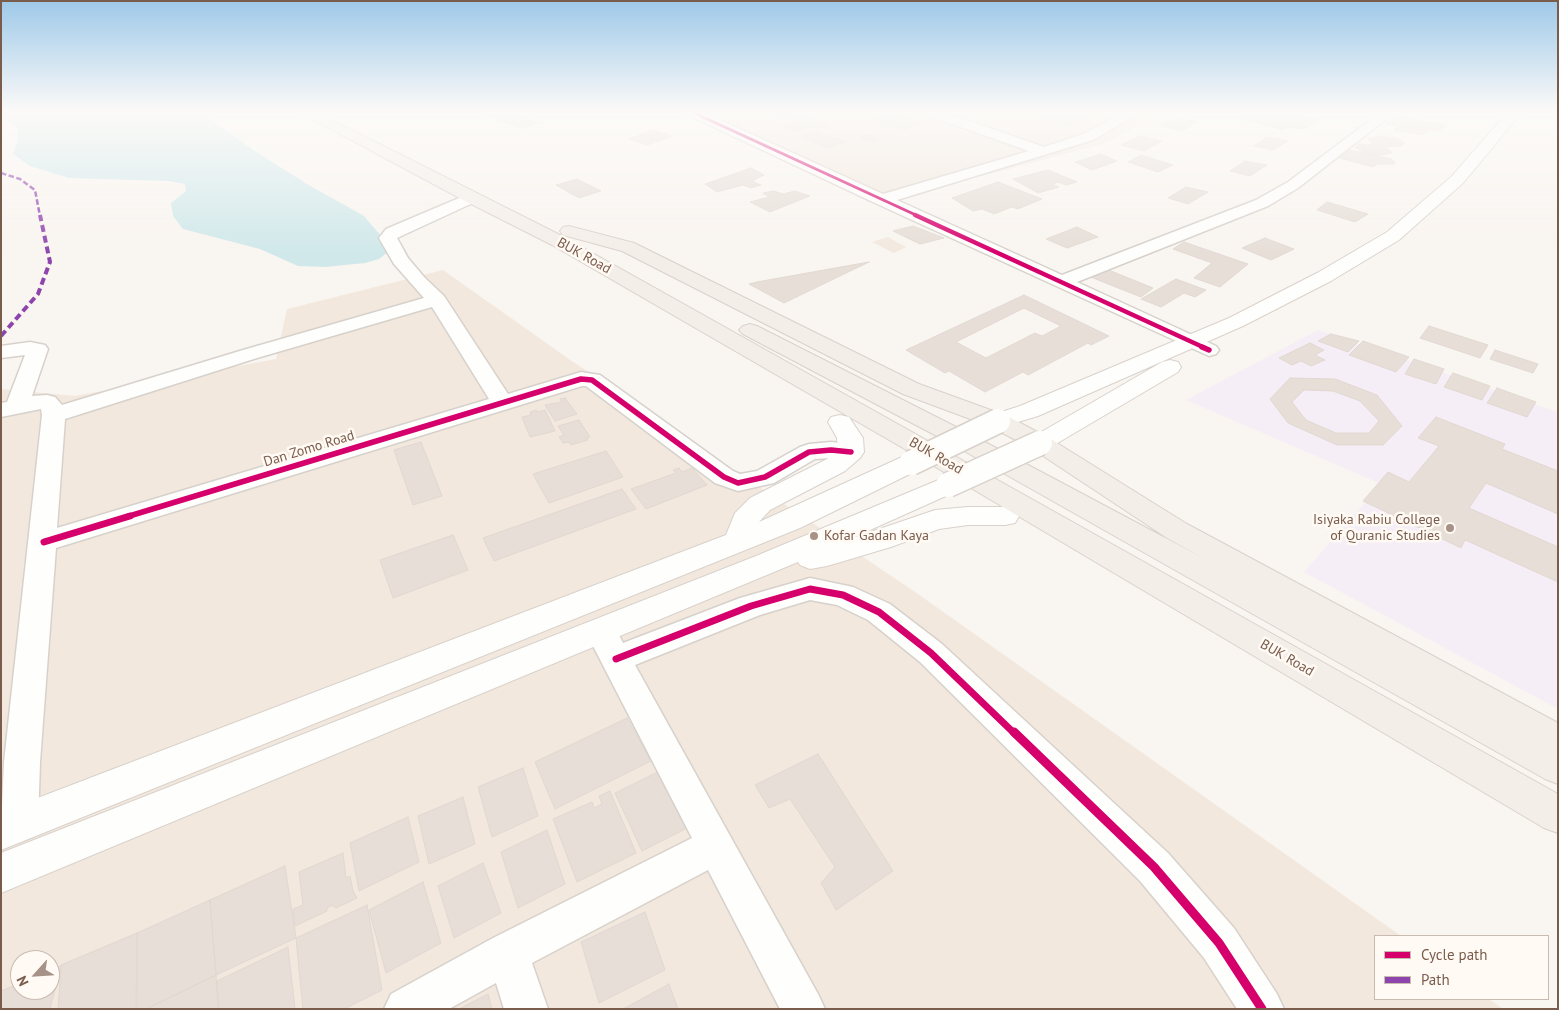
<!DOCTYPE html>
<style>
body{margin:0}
#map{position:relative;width:1559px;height:1010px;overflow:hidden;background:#f9f5f0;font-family:"PT Sans",sans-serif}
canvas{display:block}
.frame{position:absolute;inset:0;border:2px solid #7a5c4d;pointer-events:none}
.legend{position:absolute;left:1374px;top:935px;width:175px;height:65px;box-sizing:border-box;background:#fffaf3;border:1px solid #cabbb1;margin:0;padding:6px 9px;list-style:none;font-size:15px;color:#7a5c4d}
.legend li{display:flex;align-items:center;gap:10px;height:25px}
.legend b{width:25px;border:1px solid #cabbb1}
.north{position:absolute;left:10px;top:950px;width:50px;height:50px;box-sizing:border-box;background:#fffaf3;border:1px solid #cabbb1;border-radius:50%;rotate:244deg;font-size:14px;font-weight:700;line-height:20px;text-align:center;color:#7a5c4d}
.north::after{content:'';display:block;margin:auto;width:18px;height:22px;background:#a69286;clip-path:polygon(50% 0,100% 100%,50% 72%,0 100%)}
</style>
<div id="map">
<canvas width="1559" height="1010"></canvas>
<div class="frame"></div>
<ul class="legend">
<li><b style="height:6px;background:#d6006c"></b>Cycle path</li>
<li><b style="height:6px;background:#8e44ad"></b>Path</li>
</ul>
<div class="north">N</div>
</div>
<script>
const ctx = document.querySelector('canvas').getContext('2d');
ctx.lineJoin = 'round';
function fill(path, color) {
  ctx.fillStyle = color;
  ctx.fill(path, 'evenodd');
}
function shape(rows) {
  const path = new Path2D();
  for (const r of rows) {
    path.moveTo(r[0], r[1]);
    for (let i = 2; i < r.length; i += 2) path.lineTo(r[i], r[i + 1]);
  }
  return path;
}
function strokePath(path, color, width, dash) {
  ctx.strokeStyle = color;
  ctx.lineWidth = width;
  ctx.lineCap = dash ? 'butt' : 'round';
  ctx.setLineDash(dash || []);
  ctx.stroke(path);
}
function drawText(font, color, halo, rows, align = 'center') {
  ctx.font = font + ' "PT Sans",sans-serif';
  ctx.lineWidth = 5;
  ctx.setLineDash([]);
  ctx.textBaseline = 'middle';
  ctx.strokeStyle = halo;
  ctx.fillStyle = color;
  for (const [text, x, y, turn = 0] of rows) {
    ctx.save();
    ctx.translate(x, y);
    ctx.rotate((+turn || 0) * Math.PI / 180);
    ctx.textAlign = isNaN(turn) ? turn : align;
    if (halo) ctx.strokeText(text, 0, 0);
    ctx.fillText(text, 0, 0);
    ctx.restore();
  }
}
const residential = shape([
 [692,112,1166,112,1103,144,890,200],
 [888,237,906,247,894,253,872,242],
 [443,270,566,357,918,594,1401,936,1375,936,1375,999,1489,999,1503,1009,1,1009,1,389,75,396,276,359,287,309],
 [20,960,50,960,50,990,20,990]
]);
const education = shape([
 [1318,330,1558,412,1558,709,1304,572,1381,484,1186,400]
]);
const water = shape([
 [1,112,200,112,258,153,307,184,364,216,381,236,388,252,379,259,365,263,325,267,298,266,260,249,183,229,173,216,171,203,186,191,185,184,169,181,69,178,30,166,13,154,18,138,17,127,1,118]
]);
const building = shape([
 [484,112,511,112,539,123,521,128,483,114,484,112],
 [774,112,808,112,800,114,828,125,816,129,811,127,793,132,782,127,799,122,788,118,780,118,773,115,776,113,774,112],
 [1053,112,1082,112,1080,114,1090,117,1083,121,1089,122,1081,125,1076,123,1066,126,1040,117,1053,112],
 [1250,112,1284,112,1320,120,1304,129,1289,127,1283,130,1239,118,1250,112],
 [892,114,920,124,902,130,893,126,888,128,879,125,884,123,874,120,892,114],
 [1400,116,1447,126,1437,131,1429,130,1422,135,1394,130,1399,126,1385,124,1400,116],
 [1176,117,1198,122,1181,131,1159,125,1176,117],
 [653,130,673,136,647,145,628,139,653,130],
 [818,132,831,137,847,142,827,148,801,136,818,132],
 [868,135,879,139,871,142,860,138,868,135],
 [1140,136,1162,141,1144,151,1121,145,1140,136],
 [1382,136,1398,139,1405,143,1401,146,1387,147,1373,144,1368,139,1382,136],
 [1267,137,1288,141,1273,150,1253,146,1267,137],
 [1359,144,1381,146,1390,150,1392,153,1380,155,1368,154,1356,148,1355,147,1359,144],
 [1350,150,1392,159,1395,164,1377,164,1374,167,1339,158,1350,150],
 [1101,154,1117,161,1092,170,1075,162,1101,154],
 [1141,155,1173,165,1158,172,1128,162,1141,155],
 [1245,161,1267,165,1250,176,1230,171,1245,161],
 [751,168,764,175,752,181,761,185,751,188,743,185,717,192,705,184,751,168],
 [1048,170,1077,182,1066,185,1058,182,1052,184,1059,187,1038,193,1013,179,1048,170],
 [577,179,601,191,579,198,556,185,577,179],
 [998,182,1042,199,1018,209,1012,207,994,214,982,209,973,211,952,198,998,182],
 [1186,187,1208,192,1188,204,1168,198,1186,187],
 [774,191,783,194,795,191,810,196,770,212,750,202,769,197,763,193,774,191],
 [1327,202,1368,214,1355,222,1317,210,1327,202],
 [913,226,944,238,920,244,893,231,913,226],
 [1077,227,1098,237,1067,248,1046,239,1077,227],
 [1265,238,1294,249,1271,260,1242,248,1265,238],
 [1184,242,1248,264,1220,287,1194,278,1212,263,1173,249,1184,242],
 [869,262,784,303,749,284,757,282,869,262],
 [1106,269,1153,288,1141,297,1088,276,1106,269],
 [1176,279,1206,290,1195,297,1184,293,1161,307,1141,299,1176,279],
 [1024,295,1109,336,1091,345,1088,343,1028,375,1023,372,985,392,949,371,945,373,906,350,1024,295],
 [1024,308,1061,326,1042,336,1035,333,986,358,956,342,1024,308],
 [1429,326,1488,345,1480,358,1420,338,1429,326],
 [1331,334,1359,341,1348,352,1318,341,1331,334],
 [1363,341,1409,357,1396,372,1349,355,1363,341],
 [1310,343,1324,350,1315,355,1325,360,1311,366,1301,361,1292,365,1279,358,1310,343],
 [1495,350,1538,364,1533,373,1490,359,1495,350],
 [1414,359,1444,369,1436,384,1405,374,1414,359],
 [1453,373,1490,386,1482,400,1444,387,1453,373],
 [1290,378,1335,379,1377,395,1402,426,1383,445,1337,445,1288,423,1270,399,1290,378],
 [1304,390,1333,391,1360,401,1379,421,1369,433,1336,433,1306,420,1292,402,1304,390],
 [1497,388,1536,402,1527,417,1487,403,1497,388],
 [565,398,577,414,555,421,545,405,562,402,560,399,565,398],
 [536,410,537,412,545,410,555,431,530,437,522,417,531,415,530,412,536,410],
 [1436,417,1505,444,1502,449,1558,471,1558,514,1486,483,1469,508,1558,547,1558,582,1465,540,1461,548,1363,501,1388,472,1409,482,1439,446,1418,438,1436,417],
 [579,420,590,437,587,438,588,440,571,445,569,442,563,443,559,437,564,435,558,426,579,420],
 [421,442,442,496,413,505,394,450,421,442],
 [606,451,623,477,549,503,533,474,606,451],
 [679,468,682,472,692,468,707,485,646,509,631,489,676,473,673,470,679,468],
 [622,489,636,509,494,561,483,538,622,489],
 [453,535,468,570,393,598,380,560,453,535],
 [627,718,651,761,555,809,535,762,627,718],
 [818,754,893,871,836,910,821,883,835,867,790,799,769,808,755,785,818,754],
 [523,768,538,816,492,837,478,787,523,768],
 [666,768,695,824,642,851,615,793,666,768],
 [610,791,636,853,577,882,553,819,592,802,594,808,602,804,599,796,610,791],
 [463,797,475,844,429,864,418,816,463,797],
 [408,817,419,862,359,891,350,843,408,817],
 [547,830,565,884,518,908,501,852,547,830],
 [343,853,346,878,350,876,353,891,357,898,336,908,332,905,327,908,327,911,295,926,293,909,303,905,299,872,343,853],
 [483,863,501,913,454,938,438,886,483,863],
 [285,866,296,938,216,975,210,900,285,866],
 [423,882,441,943,386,973,369,910,423,882],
 [210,900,216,975,146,1009,137,1009,137,933,210,900],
 [367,905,382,990,344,1009,303,1009,296,938,367,905],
 [645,912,665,970,599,1003,581,942,645,912],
 [137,933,136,1009,58,1009,61,965,137,933],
 [288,947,295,1009,219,1009,217,981,288,947],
 [61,966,50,1009,1,1009,1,991,20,983,20,990,50,990,50,970,61,966],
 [216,975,218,1009,146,1009,216,975],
 [669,984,678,1009,623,1009,669,984],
 [488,994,492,1009,459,1009,488,994]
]);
const street = shape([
 [686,112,703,112,883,194,1029,151,927,115,925,112,944,112,1044,147,1083,134,1126,112,1142,112,1093,140,897,200,1062,275,1256,200,1288,182,1381,112,1395,112,1298,188,1268,206,1077,282,1216,346,1219,350,1216,354,1209,356,875,203,688,115,686,112],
 [471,193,477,195,479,198,477,201,397,238,408,258,425,278,444,296,508,394,581,372,600,375,733,471,740,474,757,471,800,447,809,444,831,442,851,444,860,447,863,452,860,457,851,460,831,458,815,459,774,483,738,491,715,483,586,386,582,386,56,548,40,762,38,824,32,837,19,842,6,837,1,826,4,762,42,415,41,409,1,417,1,403,7,402,25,355,1,358,1,346,30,342,45,345,48,349,32,396,47,395,55,397,62,405,243,350,424,298,394,264,379,238,386,229,471,193],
 [432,307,489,399,57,528,65,419,257,358,432,307],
 [810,578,853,587,890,604,942,644,1168,853,1234,928,1277,994,1284,1009,1237,1009,1204,958,1140,881,920,662,868,620,837,605,810,600,760,615,635,665,818,994,825,1009,780,1009,708,870,532,963,548,1009,504,1009,496,983,449,1009,384,1009,391,994,493,938,692,838,592,644,597,635,608,632,619,635,623,643,740,598,810,578]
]);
const secondary = shape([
 [1508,112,1522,112,1463,183,1399,240,1331,281,1243,326,1038,416,998,428,989,426,986,421,989,416,1020,406,1229,318,1317,273,1387,232,1451,177,1508,112],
 [1170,360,1178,362,1181,367,1178,372,1049,448,1040,451,1031,448,1027,443,1031,438,1162,362,1170,360],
 [840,415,849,417,863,438,864,452,860,458,845,471,770,510,759,522,902,457,911,455,920,457,924,463,920,469,800,528,1,850,1,812,726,535,735,513,750,498,827,459,838,450,837,438,828,422,831,417,840,415],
 [948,476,957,479,961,485,957,491,850,539,935,510,968,507,1005,507,1015,509,1019,516,1015,523,1005,525,968,525,939,529,891,547,827,566,810,569,800,565,798,562,1,893,1,853,756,556,948,476]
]);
const primary = shape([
 [299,112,316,112,564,237,1558,794,1558,833,1544,828,922,459,552,245,465,201,299,112],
 [569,226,634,243,919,384,1007,416,1049,438,1187,524,1558,723,1558,784,1545,779,950,443,743,334,739,330,743,326,750,324,757,326,968,433,1203,558,1167,538,1031,448,989,426,903,394,622,251,563,235,560,231,563,227,569,226]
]);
const secondaryBridge = shape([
 [911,463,998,421],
 [948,485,1040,443]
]);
const quietFar1 = shape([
 [1,173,20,179,35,190,40,216]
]);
const quiet = shape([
 [1,336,38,294,50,262,40,215]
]);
const cyclewayFar4 = shape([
 [692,112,918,216]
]);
const cyclewayFar3 = shape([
 [915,215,1205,348]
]);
const cyclewayFar2 = shape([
 [1202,347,1209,350],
 [126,517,581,379,592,380,724,477,738,483,765,477,809,452,831,450,851,452]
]);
const cyclewayFar1 = shape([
 [44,542,130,516],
 [616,659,751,606,810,589,843,595,879,612,931,653,1015,734]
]);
const cycleway = shape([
 [1014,732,1154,867,1219,943,1262,1009]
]);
const markers = [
 [1450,528,5,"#a69286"],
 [814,536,5,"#a69286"]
];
const streetNames = [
 ["BUK Road",584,256,29],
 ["Dan Zomo Road",309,449,-17],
 ["BUK Road",936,456,30],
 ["BUK Road",1287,658,30]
];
const poiNames = [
 ["Isiyaka Rabiu College",1440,520],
 ["of Quranic Studies",1440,536],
 ["Kofar Gadan Kaya",824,536,"left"]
];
fill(residential, '#f2e8de');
fill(education, '#f6eef6');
fill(water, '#d0e8ea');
fill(building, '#e6ded7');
strokePath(building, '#e2d8d2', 1);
strokePath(street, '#d7d1cb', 3);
strokePath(secondary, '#d9d2cb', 2);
strokePath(primary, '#dad1cc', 2);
fill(street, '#fefefd');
fill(secondary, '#fefefd');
fill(primary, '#f3eee8');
strokePath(secondaryBridge, '#d9d2cb', 27, []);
strokePath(secondaryBridge, '#fefefd', 24);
strokePath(quietFar1, '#8e44ad', 2.5, [5.5, 2.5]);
strokePath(quiet, '#8e44ad', 4, [7, 4]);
strokePath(cyclewayFar4, '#d6006c', 3);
strokePath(cyclewayFar3, '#d6006c', 4.5);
strokePath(cyclewayFar2, '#d6006c', 5.5);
strokePath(cyclewayFar1, '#d6006c', 7);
strokePath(cycleway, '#d6006c', 9);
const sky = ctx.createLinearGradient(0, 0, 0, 254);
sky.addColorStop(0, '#9ec9e9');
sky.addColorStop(0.44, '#fcfaf8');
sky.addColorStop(1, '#fcfaf800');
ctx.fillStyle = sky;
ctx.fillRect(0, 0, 1559, 254);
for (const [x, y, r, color] of markers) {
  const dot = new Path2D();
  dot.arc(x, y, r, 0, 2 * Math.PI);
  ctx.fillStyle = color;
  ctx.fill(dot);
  strokePath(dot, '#fffaf3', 2);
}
drawText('14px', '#7a5c4d', '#fffaf3', streetNames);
drawText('14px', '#7a5c4d', '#fffaf3', poiNames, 'right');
</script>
